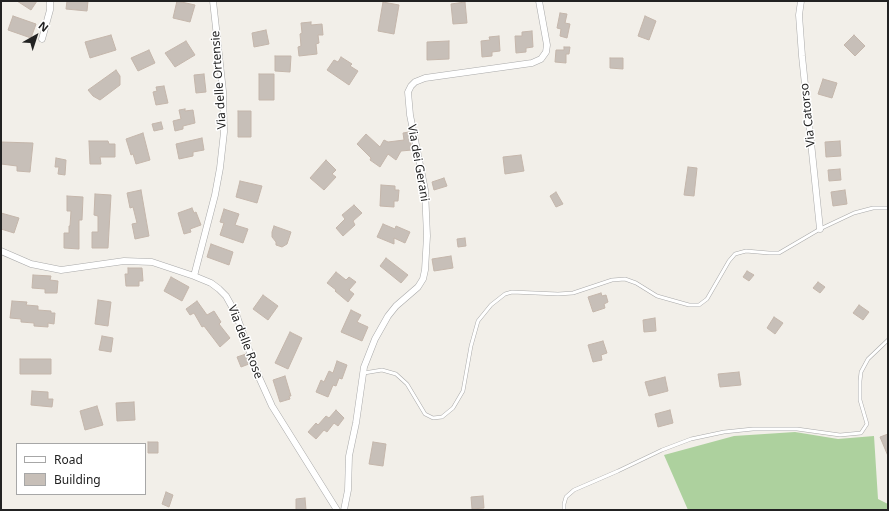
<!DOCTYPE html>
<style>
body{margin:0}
#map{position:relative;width:889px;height:511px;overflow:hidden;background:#f2efe9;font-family:"Noto Sans",sans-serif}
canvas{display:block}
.frame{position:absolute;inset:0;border:2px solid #222;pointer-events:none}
.legend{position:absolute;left:16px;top:443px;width:130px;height:52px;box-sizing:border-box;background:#fff;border:1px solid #a7a7a7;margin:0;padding:5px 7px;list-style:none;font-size:12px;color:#222}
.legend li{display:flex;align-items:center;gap:8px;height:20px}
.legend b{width:20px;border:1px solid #a7a7a7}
.north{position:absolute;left:16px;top:16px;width:40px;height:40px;-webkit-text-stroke:3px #fff;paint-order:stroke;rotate:39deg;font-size:11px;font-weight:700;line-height:16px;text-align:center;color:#222}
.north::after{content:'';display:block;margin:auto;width:14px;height:18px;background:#222;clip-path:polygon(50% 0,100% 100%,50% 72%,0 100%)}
</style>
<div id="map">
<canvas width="889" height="511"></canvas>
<div class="frame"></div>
<ul class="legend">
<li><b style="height:5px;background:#fff"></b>Road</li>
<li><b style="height:11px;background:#c7bfb8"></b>Building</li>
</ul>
<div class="north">N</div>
</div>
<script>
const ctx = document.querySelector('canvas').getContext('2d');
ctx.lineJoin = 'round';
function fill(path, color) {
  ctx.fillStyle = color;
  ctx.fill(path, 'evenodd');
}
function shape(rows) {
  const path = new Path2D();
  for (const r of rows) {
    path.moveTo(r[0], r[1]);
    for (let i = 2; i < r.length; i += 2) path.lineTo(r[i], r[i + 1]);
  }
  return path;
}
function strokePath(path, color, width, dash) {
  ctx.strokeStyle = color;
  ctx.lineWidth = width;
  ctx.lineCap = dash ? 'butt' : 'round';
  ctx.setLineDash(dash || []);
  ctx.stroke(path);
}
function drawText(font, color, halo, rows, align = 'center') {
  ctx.font = font + ' "Noto Sans",sans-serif';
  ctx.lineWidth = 3;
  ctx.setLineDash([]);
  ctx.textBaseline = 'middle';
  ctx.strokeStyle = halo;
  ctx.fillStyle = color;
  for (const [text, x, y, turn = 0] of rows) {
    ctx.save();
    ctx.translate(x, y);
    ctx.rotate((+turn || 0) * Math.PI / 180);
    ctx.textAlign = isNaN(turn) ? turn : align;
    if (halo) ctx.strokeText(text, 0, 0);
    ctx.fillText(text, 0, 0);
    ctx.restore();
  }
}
const forest = shape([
 [795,432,838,439,874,436,878,499,888,504,888,510,688,510,664,455,734,436]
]);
const building = shape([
 [17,1,37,1,31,10,17,1],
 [67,1,88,1,87,11,66,9,67,1],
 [177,1,195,5,190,22,173,18,177,1],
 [383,2,399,5,394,34,378,31,383,2],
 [465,2,467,23,453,24,451,4,465,2],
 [560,13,567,14,565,23,570,24,567,38,560,36,561,29,557,28,560,13],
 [13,16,36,24,31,38,8,30,13,16],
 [645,16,656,21,649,40,638,36,645,16],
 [311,22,311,25,322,24,323,35,318,35,319,43,316,44,317,54,299,56,298,47,301,46,300,34,302,33,301,23,311,22],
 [266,30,269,44,254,47,252,33,266,30],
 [532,31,533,47,526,48,526,52,516,53,515,36,522,36,522,32,532,31],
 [111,35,116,50,90,58,85,42,111,35],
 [854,35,865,46,855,56,844,45,854,35],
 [499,36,500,51,492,52,492,56,482,57,481,41,490,40,489,37,499,36],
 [186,41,195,55,175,67,165,53,186,41],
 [449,41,449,59,427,60,427,42,449,41],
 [564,47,570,47,569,54,566,54,566,63,555,62,556,50,564,50,564,47],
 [149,50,155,63,138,71,131,58,149,50],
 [275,56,291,56,290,72,275,71,275,56],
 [341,57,352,64,350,66,358,71,349,85,327,70,334,60,338,62,341,57],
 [610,58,623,58,623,69,610,68,610,58],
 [116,70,120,76,120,85,100,100,93,96,88,90,116,70],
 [204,74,206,92,196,93,194,75,204,74],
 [259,74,274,74,274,100,259,100,259,74],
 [823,79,837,83,832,98,818,94,823,79],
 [164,86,168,103,156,105,153,92,157,91,156,87,164,86],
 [185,109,185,111,193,110,195,123,183,126,183,129,175,131,173,121,181,119,179,110,185,109],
 [238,111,251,111,251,137,238,137,238,111],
 [161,122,163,129,154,131,152,124,161,122],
 [409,132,412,150,401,151,396,160,388,154,380,167,370,160,371,158,357,144,366,134,380,147,384,140,388,142,404,140,403,133,409,132],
 [143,133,150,160,136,164,133,154,131,155,126,139,143,133],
 [202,138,204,150,193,152,193,156,179,159,176,144,202,138],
 [89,141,108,141,109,144,115,144,115,157,100,157,101,164,90,164,89,141],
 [840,141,841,156,826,157,825,142,840,141],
 [1,142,33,143,30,172,17,171,17,166,1,164,1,142],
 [521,155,524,171,505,174,503,157,521,155],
 [56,158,66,160,65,175,58,174,59,167,55,167,56,158],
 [326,160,336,170,332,174,336,177,324,190,310,178,326,160],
 [688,167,697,168,694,196,684,195,688,167],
 [840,169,841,180,829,181,828,170,840,169],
 [444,178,447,186,434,190,432,182,444,178],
 [240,181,262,186,257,203,236,197,240,181],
 [381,185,395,186,395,190,399,190,398,201,394,201,394,207,380,206,381,185],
 [141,190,149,236,135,239,132,224,137,223,133,207,130,208,127,193,141,190],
 [845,190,847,204,833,206,831,192,845,190],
 [556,192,563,204,556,207,550,196,556,192],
 [95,194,111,195,108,248,92,248,92,232,98,232,98,216,94,215,95,194],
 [67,196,83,197,82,220,79,220,79,249,64,248,64,233,69,233,69,226,70,226,71,211,67,211,67,196],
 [354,205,362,213,353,221,355,225,343,236,336,228,345,219,342,215,354,205],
 [192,208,194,213,196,212,201,225,190,229,191,232,184,234,178,213,192,208],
 [224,209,239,214,235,225,248,229,243,243,220,235,224,223,220,222,224,209],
 [1,213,19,218,14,233,1,229,1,213],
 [383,224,395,229,396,226,410,232,405,243,394,238,394,244,377,237,383,224],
 [274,226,291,232,287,244,282,247,276,245,276,242,272,237,272,232,274,226],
 [465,238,466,246,458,247,457,239,465,238],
 [211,244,233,252,229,265,207,257,211,244],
 [451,256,453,268,434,271,432,259,451,256],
 [386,258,408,275,401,283,380,266,386,258],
 [128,268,142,268,143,281,139,281,139,286,126,286,125,274,128,274,128,268],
 [747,271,754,275,749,281,743,277,747,271],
 [336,272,346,280,349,277,356,282,349,290,354,294,348,302,335,291,336,290,327,283,336,272],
 [33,275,51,276,50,280,58,281,57,293,45,293,45,289,32,288,33,275],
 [171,277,189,287,182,301,164,291,171,277],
 [818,282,825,287,820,293,813,288,818,282],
 [601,293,602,296,606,295,608,302,604,304,605,308,593,312,588,297,601,293],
 [263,295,278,306,268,320,253,309,263,295],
 [98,300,111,302,108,326,95,324,98,300],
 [12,301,27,302,26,305,38,306,38,310,51,311,51,313,55,313,54,324,48,323,48,327,34,326,34,323,21,322,21,319,10,318,12,301],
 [197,301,207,315,214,311,221,322,219,324,230,338,220,347,204,326,202,327,194,313,190,315,186,309,197,301],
 [859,305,869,312,863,320,853,313,859,305],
 [351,310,361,315,357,322,368,327,362,341,341,332,351,310],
 [774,317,783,323,775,334,767,328,774,317],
 [655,318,656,331,644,332,643,320,655,318],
 [290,332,302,338,288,369,275,363,290,332],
 [102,336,113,338,111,352,99,350,102,336],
 [603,341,607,353,601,355,602,360,593,362,588,345,603,341],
 [246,354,249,364,241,367,237,357,246,354],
 [20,359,51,359,51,374,20,374,20,359],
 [337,361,347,365,342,379,339,378,336,386,333,385,328,397,316,392,321,380,324,382,329,371,333,373,337,361],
 [739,372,741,385,720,387,718,374,739,372],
 [285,376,291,396,289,396,290,399,280,402,273,380,285,376],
 [665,377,668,391,649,396,645,382,665,377],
 [32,391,48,392,48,399,53,399,52,407,31,405,32,391],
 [134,402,135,420,117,421,116,403,134,402],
 [97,406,103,425,85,430,80,411,97,406],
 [336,410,344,418,338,426,334,423,327,432,324,430,316,439,308,432,316,423,318,425,326,416,329,418,336,410],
 [670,410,673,423,658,427,655,414,670,410],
 [888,434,888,456,880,437,888,434],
 [148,442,158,442,158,453,148,453,148,442],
 [373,442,386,444,383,466,369,464,373,442],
 [166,492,173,495,169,507,162,504,166,492],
 [483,496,484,508,472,509,471,497,483,496],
 [305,498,306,510,296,510,296,499,305,498]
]);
const service = shape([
 [364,373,382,370,396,374,407,384,425,414,433,418,442,417,453,408,463,391,471,346,478,321,491,305,505,294,512,292,558,294,573,293,612,280,625,279,636,283,657,296,689,305,699,305,707,299,729,261,735,254,746,251,769,253,779,253,820,229,854,213,873,208,888,208],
 [564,510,564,504,566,497,574,490,618,471,662,450,691,439,724,432,753,429,797,429,840,435,861,433,867,424,860,400,860,381,861,372,868,359,888,340]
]);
const minor = shape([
 [801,1,799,15,802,56,820,229],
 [42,39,50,10,50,1],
 [1,251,31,264,61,270,124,261,152,262,194,276,211,283,219,289,226,296,236,314,258,375,272,406,337,510],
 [194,276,215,195,220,168,224,132,223,91,213,1],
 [344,510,348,490,349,456,356,423,364,367,375,339,388,316,396,306,418,287,423,279,425,270,427,236,425,190,410,115,408,92,411,86,415,82,425,78,532,63,541,59,546,52,547,45,539,1]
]);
const streetNames = [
 ["Via delle Ortensie",219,80,-94],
 ["Via Catorso",808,115,-96],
 ["Via dei Gerani",418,163,80],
 ["Via delle Rose",245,342,69]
];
fill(forest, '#add19e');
fill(building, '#c7bfb8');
strokePath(building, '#c4b6ab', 1);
strokePath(service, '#a9a9a9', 4);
strokePath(minor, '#a9a9a9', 7);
strokePath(service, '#fff', 3);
strokePath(minor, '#fff', 6);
drawText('12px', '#222', '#fff', streetNames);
</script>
